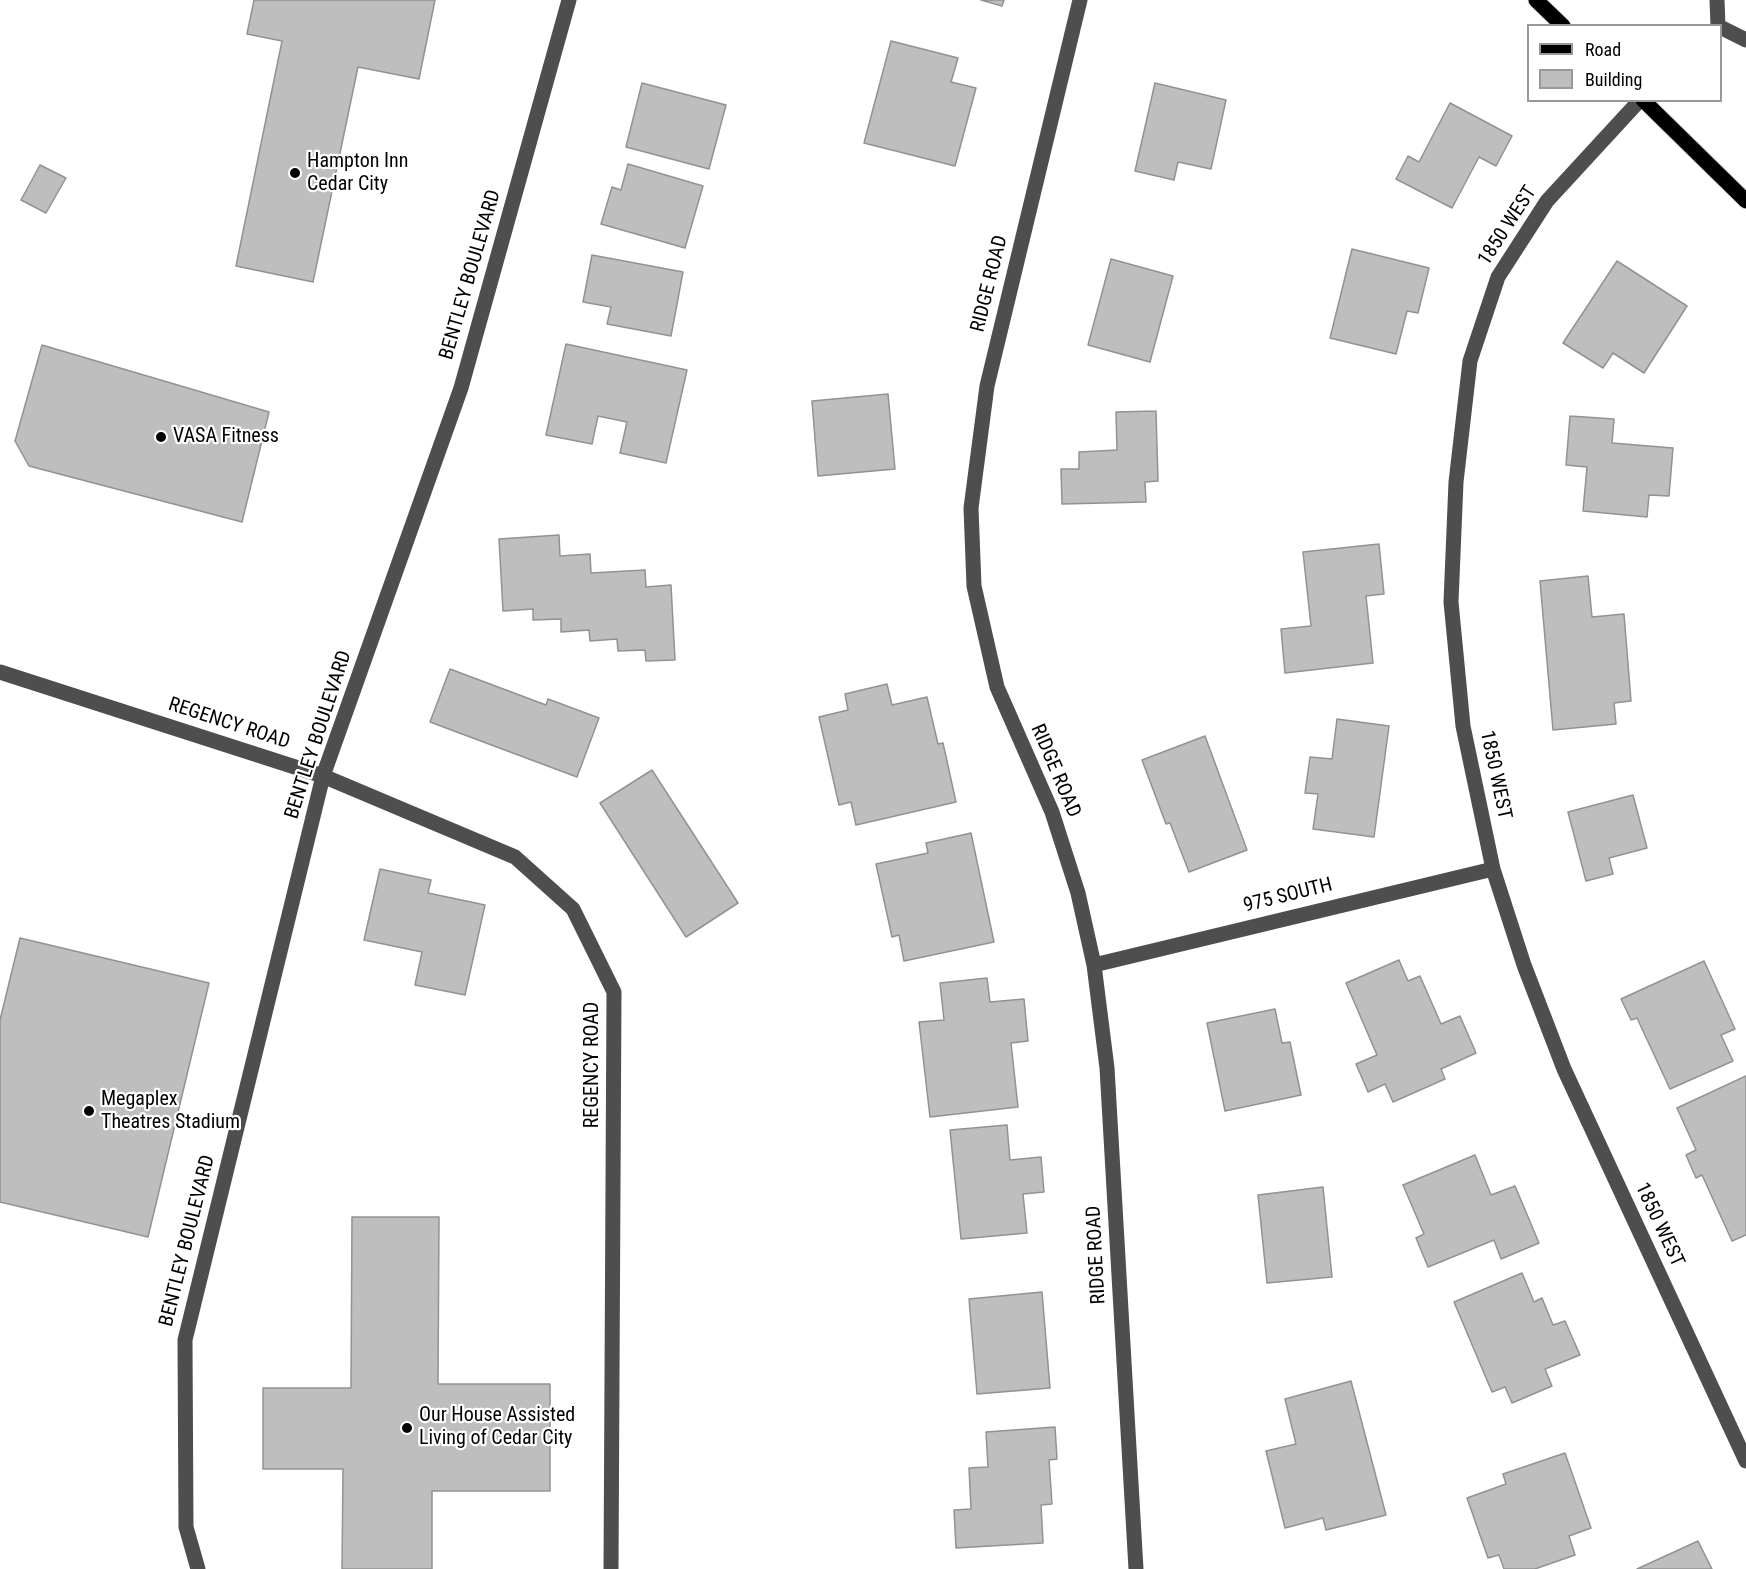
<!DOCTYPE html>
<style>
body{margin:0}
#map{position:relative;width:1746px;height:1569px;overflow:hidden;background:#fff;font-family:"Roboto Condensed",sans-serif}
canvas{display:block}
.legend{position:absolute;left:1527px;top:24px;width:195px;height:78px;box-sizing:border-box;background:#fff;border:2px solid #999;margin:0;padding:8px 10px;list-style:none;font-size:18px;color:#000}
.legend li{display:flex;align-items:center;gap:12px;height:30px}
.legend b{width:30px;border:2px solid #999}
</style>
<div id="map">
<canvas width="1746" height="1569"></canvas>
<ul class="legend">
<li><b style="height:8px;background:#000"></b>Road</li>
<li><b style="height:16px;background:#bebebe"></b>Building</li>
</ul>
</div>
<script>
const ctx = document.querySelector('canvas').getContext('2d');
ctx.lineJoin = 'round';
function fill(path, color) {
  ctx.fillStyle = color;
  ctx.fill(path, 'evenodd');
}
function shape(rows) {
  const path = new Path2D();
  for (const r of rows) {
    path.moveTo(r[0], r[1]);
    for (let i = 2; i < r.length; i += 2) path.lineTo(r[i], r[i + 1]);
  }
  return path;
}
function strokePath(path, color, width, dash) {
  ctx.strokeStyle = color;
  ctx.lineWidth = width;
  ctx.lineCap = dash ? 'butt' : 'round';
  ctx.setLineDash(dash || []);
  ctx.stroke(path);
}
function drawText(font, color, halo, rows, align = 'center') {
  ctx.font = font + ' "Roboto Condensed",sans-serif';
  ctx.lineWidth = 4.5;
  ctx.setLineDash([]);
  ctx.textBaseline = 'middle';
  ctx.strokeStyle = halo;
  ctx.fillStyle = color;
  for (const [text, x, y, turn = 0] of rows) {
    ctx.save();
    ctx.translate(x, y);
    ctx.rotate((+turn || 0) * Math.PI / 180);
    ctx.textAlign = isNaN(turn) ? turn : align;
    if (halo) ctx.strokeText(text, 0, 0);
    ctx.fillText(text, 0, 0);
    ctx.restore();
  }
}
const building = shape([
 [254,0,435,0,419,79,358,67,313,282,236,266,282,41,247,34,254,0],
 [981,0,1004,0,1002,6,981,0],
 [891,41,958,58,951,82,976,88,955,166,864,143,891,41],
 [642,83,726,105,709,169,626,147,642,83],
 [1155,83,1226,100,1211,169,1178,162,1174,180,1135,171,1155,83],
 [1450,103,1512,136,1496,166,1479,157,1452,208,1396,179,1408,156,1419,162,1450,103],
 [628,164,703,186,685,248,601,224,612,187,621,190,628,164],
 [40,165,66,178,46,213,21,200,40,165],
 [1352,249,1429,268,1418,313,1407,311,1396,354,1330,338,1352,249],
 [592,255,683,272,671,336,607,324,611,307,583,302,592,255],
 [1111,259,1173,276,1150,362,1088,345,1111,259],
 [1617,261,1687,306,1644,373,1613,353,1603,368,1563,343,1617,261],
 [566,344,687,370,666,463,620,453,627,422,598,416,592,444,546,435,566,344],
 [42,345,269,412,242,522,29,466,15,441,42,345],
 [888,394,895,469,818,476,812,401,888,394],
 [1156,411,1158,481,1145,482,1146,502,1062,504,1061,469,1079,469,1079,452,1117,450,1116,412,1156,411],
 [1570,416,1614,419,1612,443,1673,448,1669,496,1649,495,1647,517,1583,511,1587,467,1566,465,1570,416],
 [559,535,560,556,590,554,591,573,645,570,646,587,671,585,675,660,646,661,645,650,618,651,617,639,590,641,589,630,561,632,561,619,533,620,533,609,503,611,499,539,559,535],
 [1379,544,1384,594,1366,596,1373,663,1285,673,1281,629,1311,626,1303,552,1379,544],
 [1588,576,1592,617,1624,614,1631,701,1614,703,1616,724,1553,730,1540,581,1588,576],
 [450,669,546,705,548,699,599,718,577,777,430,722,450,669],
 [887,684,892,705,927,697,938,744,943,743,956,802,856,825,851,802,839,805,819,717,848,710,845,694,887,684],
 [1337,719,1389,726,1374,837,1313,829,1318,794,1305,793,1310,757,1332,759,1337,719],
 [1205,736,1247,850,1189,872,1170,823,1166,824,1142,760,1205,736],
 [652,770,738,903,686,937,600,803,652,770],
 [1633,795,1647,848,1609,858,1613,874,1586,881,1568,812,1633,795],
 [971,833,994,942,904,961,899,935,892,937,876,864,928,853,926,843,971,833],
 [380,869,431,880,428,893,485,905,465,995,415,985,422,952,364,940,380,869],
 [20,938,209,983,148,1237,0,1202,0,1020,20,938],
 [1399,960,1408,981,1420,976,1441,1024,1460,1016,1476,1053,1441,1069,1445,1079,1393,1102,1385,1084,1368,1092,1356,1064,1377,1055,1346,983,1399,960],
 [1704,961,1735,1029,1721,1035,1733,1061,1670,1089,1637,1018,1631,1020,1621,999,1704,961],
 [987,978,990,1002,1024,999,1028,1041,1011,1043,1018,1107,930,1117,919,1022,944,1020,940,983,987,978],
 [1275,1009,1282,1043,1290,1042,1301,1095,1225,1111,1207,1023,1275,1009],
 [1746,1076,1746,1235,1732,1241,1702,1175,1696,1178,1686,1155,1696,1150,1677,1108,1746,1076],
 [1007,1125,1010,1160,1041,1157,1044,1192,1023,1194,1027,1233,961,1239,950,1130,1007,1125],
 [1475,1155,1491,1195,1515,1186,1539,1243,1501,1259,1494,1240,1428,1267,1416,1238,1424,1234,1403,1185,1475,1155],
 [1323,1187,1332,1277,1267,1283,1258,1195,1323,1187],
 [352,1217,439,1217,438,1384,550,1384,550,1491,432,1491,432,1569,342,1569,343,1469,263,1469,263,1388,351,1388,352,1217],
 [1522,1273,1534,1302,1542,1298,1553,1325,1565,1321,1580,1355,1545,1369,1552,1386,1512,1403,1505,1387,1492,1392,1454,1302,1522,1273],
 [1042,1292,1050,1388,977,1394,969,1299,1042,1292],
 [1351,1381,1386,1515,1326,1530,1323,1518,1285,1528,1266,1451,1296,1444,1285,1399,1351,1381],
 [1055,1427,1057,1459,1049,1460,1052,1504,1041,1505,1043,1543,956,1548,954,1510,971,1509,969,1468,988,1467,986,1432,1055,1427],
 [1565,1453,1591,1528,1569,1536,1575,1555,1535,1569,1504,1569,1499,1555,1488,1558,1467,1498,1506,1484,1503,1474,1565,1453],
 [1698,1541,1712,1569,1637,1569,1698,1541]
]);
const minor = shape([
 [1080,0,987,386,971,508,974,586,997,687,1052,812,1078,893,1094,965,1107,1068,1136,1569],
 [1717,0,1718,26],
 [1720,27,1746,40],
 [1640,100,1547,201,1498,277,1470,361,1456,482,1451,602,1463,726,1493,869,1524,965,1564,1069,1746,1461],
 [0,672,323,776,515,857,573,909,614,992,611,1569],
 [1094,965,1493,869],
 [198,1569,186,1527,185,1340,323,776,461,388,569,0]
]);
const major = shape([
 [1536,0,1563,26],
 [1643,100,1746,201]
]);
const markers = [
 [295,173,6,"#000"],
 [161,437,6,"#000"],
 [89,1111,6,"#000"],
 [407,1428,6,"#000"]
];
const poiNames = [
 ["Hampton Inn",307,162],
 ["Cedar City",307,185],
 ["VASA Fitness",173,437],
 ["Megaplex",101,1100],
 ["Theatres Stadium",101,1123],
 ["Our House Assisted",419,1416],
 ["Living of Cedar City",419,1439]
];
const streetNames = [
 ["1850 WEST",1508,226,-57],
 ["BENTLEY BOULEVARD",471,275,-74],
 ["RIDGE ROAD",990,284,-76],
 ["REGENCY ROAD",229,724,18],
 ["BENTLEY BOULEVARD",319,735,-72],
 ["RIDGE ROAD",1055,771,67],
 ["1850 WEST",1495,775,78],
 ["975 SOUTH",1288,896,-14],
 ["REGENCY ROAD",593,1065,-90],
 ["1850 WEST",1659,1225,65],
 ["BENTLEY BOULEVARD",188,1241,-76],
 ["RIDGE ROAD",1097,1255,-93]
];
fill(building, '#bebebe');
strokePath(building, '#929292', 1.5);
strokePath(major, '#dbdbdb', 17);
strokePath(minor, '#4e4e4e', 15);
strokePath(major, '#000', 15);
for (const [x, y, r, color] of markers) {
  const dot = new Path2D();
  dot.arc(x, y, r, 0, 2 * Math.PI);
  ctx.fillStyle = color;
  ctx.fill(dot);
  strokePath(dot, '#fff', 2);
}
drawText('20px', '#000', '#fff', poiNames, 'left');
drawText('20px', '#000', '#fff', streetNames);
</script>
